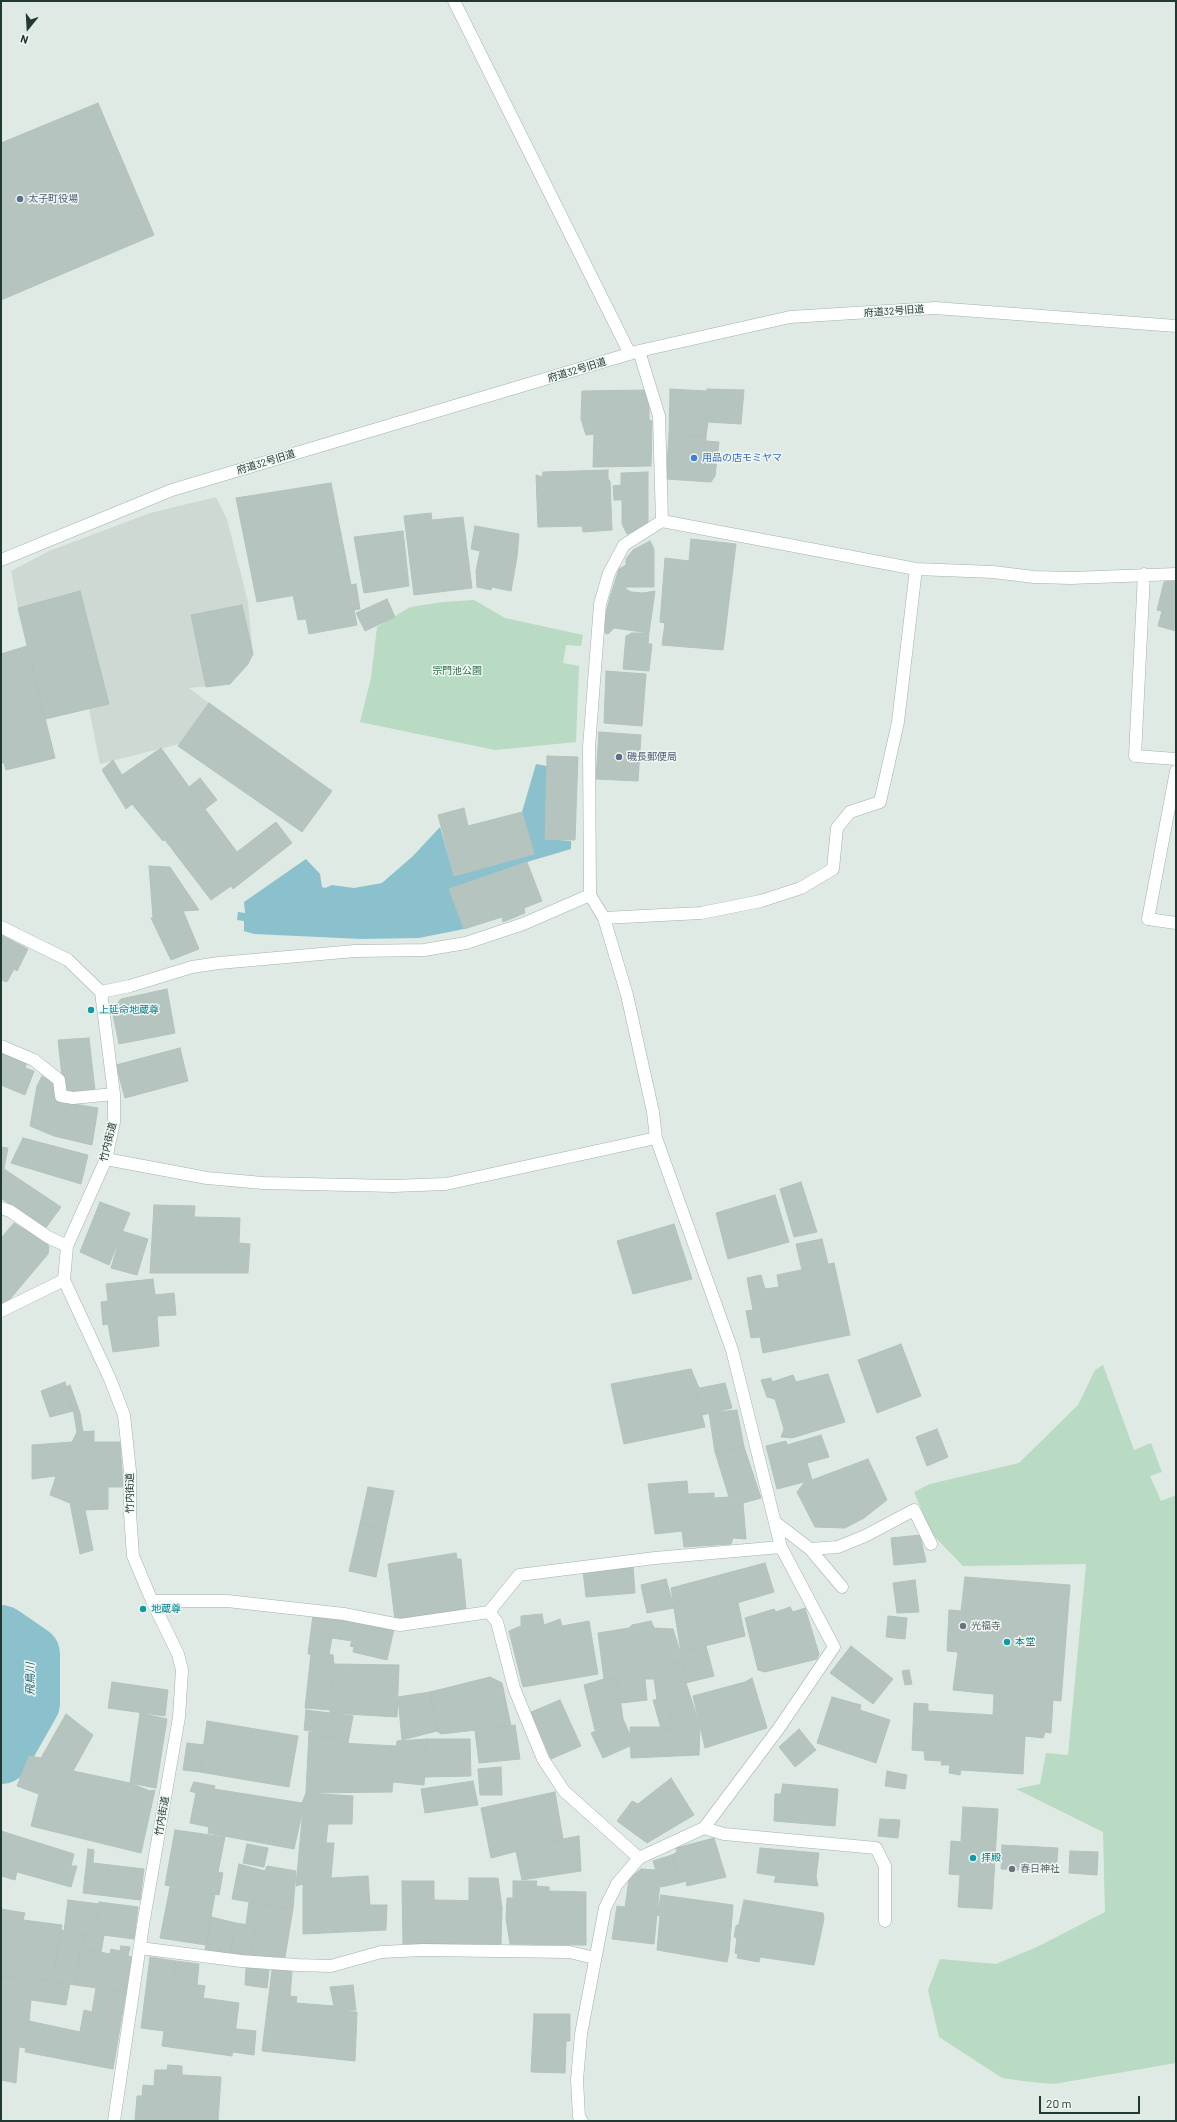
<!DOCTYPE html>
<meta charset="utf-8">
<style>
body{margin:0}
#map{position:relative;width:1177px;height:2122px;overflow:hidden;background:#dfeae5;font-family:Barlow,sans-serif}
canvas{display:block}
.frame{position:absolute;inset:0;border:2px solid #213933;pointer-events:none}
.north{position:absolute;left:8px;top:8px;width:40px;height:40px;-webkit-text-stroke:3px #f0f7f3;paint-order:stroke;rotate:198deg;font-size:11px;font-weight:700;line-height:16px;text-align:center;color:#213933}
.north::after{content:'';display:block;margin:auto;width:14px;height:18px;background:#213933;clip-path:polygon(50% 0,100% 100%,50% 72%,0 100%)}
.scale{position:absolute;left:1039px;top:2096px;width:101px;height:18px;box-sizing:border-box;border:2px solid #213933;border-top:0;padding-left:5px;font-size:12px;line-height:14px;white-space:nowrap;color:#213933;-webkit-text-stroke:3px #f0f7f3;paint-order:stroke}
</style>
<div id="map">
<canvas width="1177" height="2122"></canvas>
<div class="frame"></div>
<div class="north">N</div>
<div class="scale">20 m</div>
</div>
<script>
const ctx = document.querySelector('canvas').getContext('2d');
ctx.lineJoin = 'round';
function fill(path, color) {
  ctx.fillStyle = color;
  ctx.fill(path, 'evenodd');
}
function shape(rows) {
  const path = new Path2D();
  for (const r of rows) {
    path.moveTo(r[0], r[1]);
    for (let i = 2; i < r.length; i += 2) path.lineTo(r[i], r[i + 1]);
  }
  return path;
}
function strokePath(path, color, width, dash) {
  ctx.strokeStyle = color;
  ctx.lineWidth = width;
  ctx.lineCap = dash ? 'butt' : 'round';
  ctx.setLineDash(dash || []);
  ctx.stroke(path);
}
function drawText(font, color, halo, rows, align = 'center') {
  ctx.font = font + ' Barlow,"Noto Sans JP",sans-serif';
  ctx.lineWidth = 3;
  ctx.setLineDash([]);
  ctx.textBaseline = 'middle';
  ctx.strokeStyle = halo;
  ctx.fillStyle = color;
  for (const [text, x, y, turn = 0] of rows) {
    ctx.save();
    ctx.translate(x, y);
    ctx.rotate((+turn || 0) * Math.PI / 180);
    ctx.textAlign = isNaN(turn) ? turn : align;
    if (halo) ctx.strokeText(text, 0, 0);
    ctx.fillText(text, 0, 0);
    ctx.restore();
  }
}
const built = shape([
 [216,497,227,519,248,602,253,654,248,664,230,684,189,688,209,703,179,744,100,764,89,709,45,719,18,608,11,571,49,551,150,513]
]);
const green = shape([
 [474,600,505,618,583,635,581,646,566,645,563,663,579,666,576,742,495,750,360,722,371,678,377,627,410,607,443,602],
 [1103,1365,1134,1450,1151,1443,1162,1472,1150,1476,1161,1501,1176,1495,1176,2063,1054,2084,1030,2082,1002,2078,939,2037,928,1990,940,1959,996,1964,1037,1947,1105,1912,1103,1832,1016,1789,1040,1784,1046,1753,1068,1755,1086,1564,963,1566,931,1533,914,1492,930,1484,1019,1463,1078,1405,1095,1370]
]);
const water = shape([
 [536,764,547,766,545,839,571,841,571,849,527,862,449,889,464,929,419,938,362,939,254,934,244,931,244,921,237,920,238,912,245,913,244,902,306,859,320,874,322,887,325,888,332,885,354,888,382,883,413,856,440,827,454,876,534,854,522,812]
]);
const river = shape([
 [1,1635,30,1655,30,1703,1,1754]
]);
const building = shape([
 [98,103,154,235,1,300,1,143,98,103],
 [670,389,706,391,703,416,708,422,706,436,669,435,670,389],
 [707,389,744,390,741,424,708,422,703,416,707,389],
 [649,390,649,420,652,421,651,466,593,467,594,434,586,435,581,419,582,391,649,390],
 [669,435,706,436,706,441,719,442,715,476,711,482,666,479,669,435],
 [608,470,608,479,610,481,612,530,583,532,582,526,538,527,536,475,542,477,543,472,608,470],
 [648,472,648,524,627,534,622,524,622,500,614,500,613,486,621,485,621,473,648,472],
 [331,483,351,585,257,602,236,498,331,483],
 [431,513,432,520,463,517,472,588,414,595,404,516,431,513],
 [475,526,519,534,517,557,511,591,492,587,491,590,477,587,476,571,480,551,471,549,475,526],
 [403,531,409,586,364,593,354,537,403,531],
 [691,539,736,544,723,650,662,645,665,623,660,622,665,558,689,561,691,539],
 [650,541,654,549,654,587,626,587,626,559,633,550,650,541],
 [626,565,626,589,631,592,643,593,655,591,649,633,614,628,608,634,605,633,605,617,610,597,619,569,626,565],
 [1176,581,1176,631,1158,626,1162,611,1157,610,1164,582,1176,581],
 [356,584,360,609,354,610,357,625,309,634,306,619,298,620,293,595,356,584],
 [80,591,109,704,45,719,18,608,80,591],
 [387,599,395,617,365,631,356,613,387,599],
 [242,605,253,654,248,664,230,684,206,687,191,615,242,605],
 [632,633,649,633,648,644,652,644,649,671,623,669,626,636,632,633],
 [27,646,55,758,6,770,4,763,1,763,1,654,27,646],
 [606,671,646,674,642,726,604,723,606,671],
 [209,703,332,791,302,832,178,746,209,703],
 [599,732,641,735,638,781,596,779,599,732],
 [161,748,205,809,163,841,132,804,126,809,102,770,113,760,122,775,161,748],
 [547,756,578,757,575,840,545,839,547,756],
 [200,778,217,800,205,809,189,787,200,778],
 [464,808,468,826,522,812,534,854,454,876,438,815,464,808],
 [205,809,237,852,276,822,292,843,233,889,231,886,211,900,165,840,205,809],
 [527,862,542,901,524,908,525,913,503,922,502,917,464,929,449,889,527,862],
 [149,866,170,867,199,910,183,911,181,906,153,917,149,866],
 [181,906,199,949,171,960,151,918,181,906],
 [1,935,28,949,17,971,14,969,7,982,1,980,1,935],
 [167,989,175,1033,119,1044,112,1010,121,999,167,989],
 [89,1038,95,1091,64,1095,58,1040,89,1038],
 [180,1048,188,1081,125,1098,116,1065,180,1048],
 [1,1051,27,1062,25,1068,34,1071,25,1095,1,1085,1,1051],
 [42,1076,56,1085,56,1101,98,1108,92,1145,54,1136,30,1126,37,1086,42,1076],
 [23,1138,88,1155,81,1184,11,1163,23,1138],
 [1,1147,8,1148,1,1184,1,1147],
 [4,1169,61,1207,45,1229,1,1198,4,1169],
 [801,1182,817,1232,794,1237,780,1189,801,1182],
 [775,1195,789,1242,728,1259,716,1213,775,1195],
 [100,1202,130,1213,109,1265,80,1252,100,1202],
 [154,1205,195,1206,194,1217,240,1218,239,1243,250,1244,248,1273,150,1273,154,1205],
 [14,1223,46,1242,49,1247,48,1254,5,1305,1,1302,1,1238,14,1223],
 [674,1224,692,1279,633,1294,617,1241,674,1224],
 [122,1231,148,1239,137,1275,111,1268,122,1231],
 [822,1239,828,1264,802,1270,796,1244,822,1239],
 [834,1263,850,1335,763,1353,760,1337,751,1338,746,1311,753,1310,747,1278,761,1275,765,1289,779,1287,777,1275,834,1263],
 [153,1279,155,1295,174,1293,176,1315,157,1316,159,1346,113,1352,108,1324,103,1325,101,1302,108,1301,106,1284,153,1279],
 [901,1344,921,1396,877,1413,858,1360,901,1344],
 [691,1369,699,1388,695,1389,705,1427,624,1444,611,1384,691,1369],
 [828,1374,845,1422,792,1438,781,1437,784,1429,775,1399,767,1397,761,1380,771,1378,772,1382,793,1375,796,1382,828,1374],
 [65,1382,73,1411,50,1417,41,1391,65,1382],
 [725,1383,732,1408,702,1415,695,1389,725,1383],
 [70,1385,80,1413,83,1432,77,1432,74,1414,66,1387,70,1385],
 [737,1410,744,1447,715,1452,709,1413,737,1410],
 [937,1429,948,1457,927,1466,916,1437,937,1429],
 [94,1431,94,1442,120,1442,123,1487,108,1487,108,1509,85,1510,93,1550,80,1554,70,1503,50,1495,56,1476,32,1479,32,1445,72,1442,77,1432,94,1431],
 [821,1435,829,1457,807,1463,812,1480,777,1489,766,1446,786,1441,787,1445,821,1435],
 [744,1447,761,1498,743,1503,746,1539,733,1538,731,1544,684,1547,682,1531,655,1534,648,1484,687,1481,688,1494,714,1493,714,1498,729,1497,715,1452,744,1447],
 [868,1459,887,1500,864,1518,845,1528,815,1527,797,1492,804,1483,868,1459],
 [368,1487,394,1491,386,1529,360,1524,368,1487],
 [360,1524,386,1529,376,1577,349,1571,360,1524],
 [920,1535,926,1562,894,1565,891,1538,920,1535],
 [456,1553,457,1559,461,1559,466,1609,395,1620,388,1564,456,1553],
 [765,1563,774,1592,676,1621,671,1588,765,1563],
 [633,1566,635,1593,586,1597,583,1571,633,1566],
 [965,1577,1070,1585,1061,1701,953,1690,958,1652,947,1651,949,1610,961,1611,965,1577],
 [666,1579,674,1608,647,1613,641,1585,666,1579],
 [915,1580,919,1612,897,1613,893,1583,915,1580],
 [738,1603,745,1636,681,1652,676,1621,738,1603],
 [790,1607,793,1612,805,1608,819,1654,817,1659,765,1672,758,1670,745,1618,774,1609,776,1612,790,1607],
 [542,1614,544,1625,560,1619,562,1626,589,1621,598,1674,523,1687,509,1631,521,1626,521,1616,542,1614],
 [313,1615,394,1629,387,1660,353,1652,354,1647,350,1646,352,1641,332,1638,329,1654,333,1655,334,1664,331,1710,305,1708,311,1654,308,1654,313,1615],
 [888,1616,907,1618,905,1639,886,1637,888,1616],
 [651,1621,654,1628,673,1629,683,1661,666,1664,654,1679,645,1679,647,1700,621,1703,617,1678,604,1679,598,1633,629,1628,632,1625,651,1621],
 [706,1646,714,1676,686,1683,681,1652,706,1646],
 [851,1646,893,1679,873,1704,830,1673,851,1646],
 [683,1661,686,1683,700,1726,675,1733,667,1699,657,1700,654,1679,666,1664,683,1661],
 [334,1664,399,1665,397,1717,330,1713,334,1664],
 [909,1670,912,1684,905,1685,902,1671,909,1670],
 [490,1677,502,1683,511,1726,441,1734,437,1731,430,1692,490,1677],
 [617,1678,623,1719,595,1730,584,1685,604,1679,617,1678],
 [752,1678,767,1728,705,1748,693,1696,745,1682,752,1678],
 [112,1682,168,1690,165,1716,108,1708,112,1682],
 [430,1692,437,1731,402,1740,398,1697,430,1692],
 [994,1695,1053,1700,1051,1733,1045,1732,1043,1738,1025,1736,1023,1774,961,1770,960,1775,949,1773,950,1765,941,1765,942,1761,925,1760,924,1751,912,1750,914,1703,928,1704,928,1711,993,1715,994,1695],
 [832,1697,861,1705,860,1710,890,1720,876,1763,817,1743,832,1697],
 [667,1699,674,1728,662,1732,653,1700,667,1699],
 [560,1700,581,1746,551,1759,531,1712,560,1700],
 [306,1710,353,1716,348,1743,340,1743,341,1739,317,1737,318,1732,304,1730,306,1710],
 [140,1713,167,1719,156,1788,130,1783,140,1713],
 [66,1714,93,1735,73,1771,130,1783,150,1791,155,1790,141,1853,31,1826,39,1794,17,1786,29,1756,41,1758,66,1714],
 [623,1719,630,1735,630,1746,603,1758,591,1733,623,1719],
 [207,1721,298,1736,289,1787,200,1772,207,1721],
 [515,1725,520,1759,479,1763,475,1731,515,1725],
 [700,1726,699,1755,631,1758,630,1727,660,1727,662,1732,674,1728,675,1733,700,1726],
 [799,1729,816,1750,795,1767,779,1747,799,1729],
 [309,1732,318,1732,317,1737,341,1739,340,1743,396,1746,392,1792,306,1793,309,1732],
 [427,1739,470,1739,471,1776,425,1777,427,1739],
 [427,1739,424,1785,393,1782,397,1741,427,1739],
 [187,1743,204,1745,200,1772,183,1770,187,1743],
 [501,1767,502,1795,480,1795,478,1769,501,1767],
 [887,1771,907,1775,905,1789,885,1786,887,1771],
 [671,1778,694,1815,647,1843,617,1821,632,1801,638,1804,671,1778],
 [473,1781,478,1805,425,1813,421,1789,473,1781],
 [194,1782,215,1786,214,1789,302,1803,303,1809,294,1849,208,1833,209,1827,190,1823,196,1793,190,1791,194,1782],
 [783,1784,838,1789,835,1826,774,1821,775,1794,781,1794,783,1784],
 [555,1792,563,1839,491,1858,481,1808,555,1792],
 [306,1793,353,1796,352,1824,328,1824,326,1843,334,1843,331,1878,368,1876,370,1905,387,1905,386,1930,303,1934,303,1884,296,1886,303,1809,302,1803,306,1793],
 [963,1807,998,1809,992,1909,958,1907,960,1875,949,1874,951,1841,961,1842,963,1807],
 [880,1819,900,1820,898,1838,878,1836,880,1819],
 [175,1830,225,1837,218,1872,223,1873,219,1895,165,1885,175,1830],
 [1,1831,74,1854,71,1866,77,1866,71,1887,17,1872,15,1880,1,1876,1,1831],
 [579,1836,581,1871,522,1880,516,1851,563,1839,579,1836],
 [714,1838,726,1877,687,1886,686,1881,679,1883,672,1855,677,1852,676,1848,714,1838],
 [247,1844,268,1848,264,1867,243,1863,247,1844],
 [1002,1845,1058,1848,1056,1872,1001,1869,1002,1845],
 [760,1848,819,1853,816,1877,818,1886,774,1882,776,1876,757,1873,760,1848],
 [88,1849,94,1850,93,1863,144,1869,140,1900,83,1893,88,1849],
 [1070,1851,1098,1852,1097,1875,1069,1873,1070,1851],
 [672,1855,679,1883,661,1887,653,1861,672,1855],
 [239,1864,265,1871,267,1866,296,1871,293,1909,232,1899,239,1864],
 [641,1869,656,1870,660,1883,654,1944,612,1939,617,1906,625,1907,629,1879,641,1869],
 [469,1878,498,1878,502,1908,496,1907,495,1901,469,1901,469,1878],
 [402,1881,434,1881,434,1900,495,1901,496,1907,502,1908,501,1944,403,1944,402,1881],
 [513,1881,537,1881,536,1886,549,1887,549,1891,586,1892,586,1945,510,1944,506,1919,507,1898,513,1898,513,1881],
 [170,1887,215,1894,206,1945,160,1938,170,1887],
 [661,1895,733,1905,729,1953,727,1962,657,1950,660,1916,657,1915,661,1895],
 [68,1900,99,1904,95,1934,64,1931,68,1900],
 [744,1900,823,1913,824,1919,814,1965,760,1957,759,1962,737,1958,738,1954,735,1953,737,1938,734,1937,736,1926,739,1924,744,1900],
 [99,1902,138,1907,134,1939,95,1934,99,1902],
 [249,1902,293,1909,284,1963,251,1957,256,1926,246,1924,249,1902],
 [1,1909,25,1913,23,1920,62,1925,52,1981,1,1977,1,1909],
 [211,1917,236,1923,230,1954,205,1950,211,1917],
 [236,1923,256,1926,251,1957,230,1954,236,1923],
 [61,1930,86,1933,81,1948,75,1985,52,1981,61,1930],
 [86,1933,104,1935,101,1952,81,1948,86,1933],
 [121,1946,130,1947,128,1956,132,1957,126,1992,75,1985,81,1948,110,1954,111,1949,120,1951,121,1946],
 [150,1957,175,1961,173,1981,180,1982,179,1987,190,1989,191,1984,205,1986,203,1998,239,2003,232,2056,162,2046,164,2031,141,2028,150,1957],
 [175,1961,199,1964,197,1985,191,1984,190,1989,179,1987,180,1982,173,1981,175,1961],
 [246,1967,269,1970,267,1988,245,1985,246,1967],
 [272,1970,292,1971,290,1996,297,1997,296,2003,333,2006,335,2011,357,2012,355,2061,262,2051,272,1970],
 [1,1977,70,1983,66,2005,31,2000,29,2021,80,2032,84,2010,92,2012,96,1988,126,1992,113,2069,25,2052,26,2048,1,2044,1,1977],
 [353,1985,356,2010,335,2011,330,1987,353,1985],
 [534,2014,570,2014,570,2041,566,2041,565,2073,531,2072,534,2014],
 [236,2029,256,2031,254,2055,233,2052,236,2029],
 [1,2044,19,2046,16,2083,1,2080,1,2044],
 [168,2065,182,2066,182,2075,221,2077,218,2121,135,2121,137,2096,142,2096,143,2085,154,2086,155,2070,167,2070,168,2065]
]);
const minor = shape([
 [454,1,630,354],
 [639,351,659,416,662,521],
 [1,560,172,490,639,351,790,317,935,308,1176,326],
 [1144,574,1135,756,1176,759],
 [1176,771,1148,919,1176,923],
 [604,918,701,913,761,901,801,888,833,869,837,828,850,812,880,802,898,722,916,569],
 [1,927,68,960,101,992,114,1094,114,1122,106,1159,67,1246,64,1280,110,1379,124,1415,130,1471,130,1513,133,1556,152,1601,178,1654,182,1670,179,1717,143,1925,114,2121],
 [101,992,130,986,192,967,219,963,355,951,424,950,466,943,523,924,590,895],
 [1,1046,34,1060,59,1080,61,1096,73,1098,114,1094],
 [106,1159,207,1178,263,1183,393,1186,446,1184,656,1138],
 [1,1208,10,1211,48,1237,67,1246],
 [1,1311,64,1280],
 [775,1522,810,1549,838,1547,865,1536,914,1510,931,1544],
 [810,1549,842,1587],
 [152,1601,227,1601,344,1614,400,1625,489,1612,519,1575,655,1558,781,1547],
 [489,1612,497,1622,514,1688,543,1759,564,1791,639,1858],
 [704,1828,724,1834,876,1848,885,1866,885,1921],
 [140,1948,241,1961,297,1965,331,1966,381,1952,423,1950,569,1952,595,1958],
 [582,2121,579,2117,577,2080,581,2034,605,1908,617,1884,639,1858,704,1828,779,1728,834,1647,781,1547,732,1350,656,1138,653,1112,627,995,604,918,590,895,589,747,600,604,609,573,624,545,662,521,916,569,993,572,1034,577,1071,578,1176,574]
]);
const markers = [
 [20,199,4,"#5c6f8a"],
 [694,458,4,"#3f7fe0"],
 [619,757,4,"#5c6f8a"],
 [91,1010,4,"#0f9aa8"],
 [143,1609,4,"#0f9aa8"],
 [963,1626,4,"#6b7280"],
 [1007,1642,4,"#0f9aa8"],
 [973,1858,4,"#0f9aa8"],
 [1012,1869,4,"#6b7280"]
];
const serviceNames = [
 ["太子町役場",28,199],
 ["磯長郵便局",627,757]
];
const streetNames = [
 ["府道32号旧道",894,311,-4],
 ["府道32号旧道",577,370,-17],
 ["府道32号旧道",266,462,-17],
 ["竹内街道",108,1142,-76],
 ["竹内街道",130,1493,-90],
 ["竹内街道",162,1816,-80]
];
const shopNames = [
 ["用品の店モミヤマ",702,458]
];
const parkNames = [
 ["宗門池公園",457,671]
];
const cultureNames = [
 ["上延命地蔵尊",99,1010],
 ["地蔵尊",151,1609],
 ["本堂",1015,1642],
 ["拝殿",981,1858]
];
const worshipNames = [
 ["光福寺",971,1626],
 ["春日神社",1020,1869]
];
const waterNames = [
 ["飛鳥川",30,1679,-90]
];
fill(built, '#ced9d4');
fill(green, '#b9dac3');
fill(water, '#8ac1cc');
strokePath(river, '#8ac1cc', 60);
fill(building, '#b5c4be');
strokePath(building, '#b2c3bc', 1);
strokePath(minor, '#a2b1ac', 13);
strokePath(minor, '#fff', 12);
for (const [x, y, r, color] of markers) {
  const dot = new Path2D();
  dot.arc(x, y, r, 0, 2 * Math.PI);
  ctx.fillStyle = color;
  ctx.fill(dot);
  strokePath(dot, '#f0f7f3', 1.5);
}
drawText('10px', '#4e5e75', '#f0f7f3', serviceNames, 'left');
drawText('10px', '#213933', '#f0f7f3', streetNames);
drawText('10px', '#366cbe', '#f0f7f3', shopNames, 'left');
drawText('10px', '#2e6d48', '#f0f7f3', parkNames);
drawText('10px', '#0d838f', '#f0f7f3', cultureNames, 'left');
drawText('10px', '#5b616d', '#f0f7f3', worshipNames, 'left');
drawText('italic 11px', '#1f6171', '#f0f7f3', waterNames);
</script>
